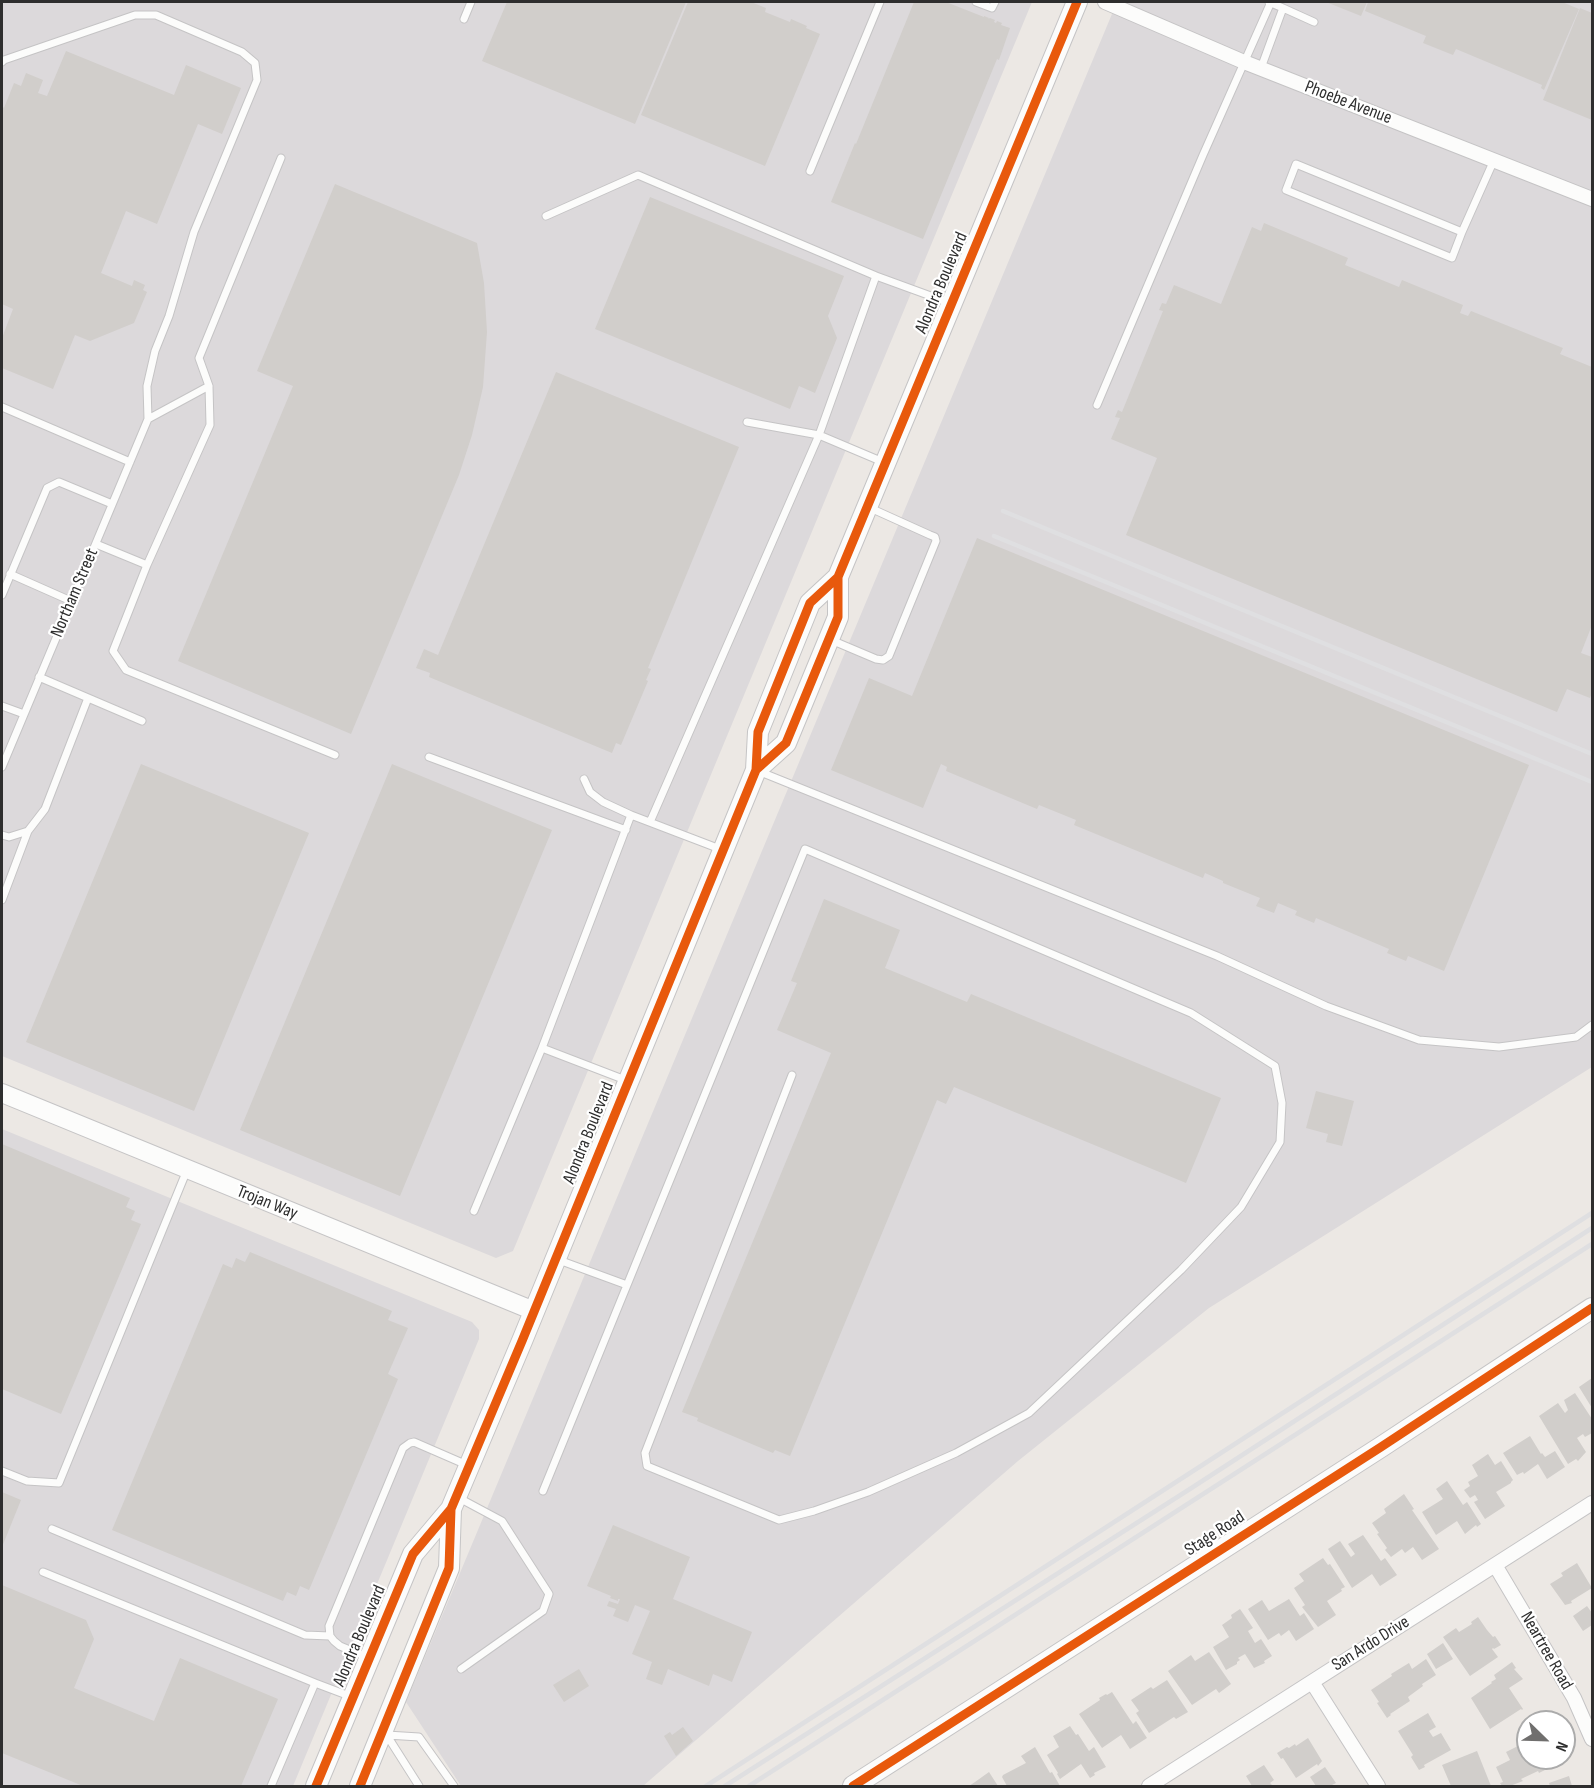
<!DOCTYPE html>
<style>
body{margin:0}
#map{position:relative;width:1594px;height:1788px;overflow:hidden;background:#ece8e4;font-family:"Sofia Sans Condensed",sans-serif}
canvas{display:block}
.frame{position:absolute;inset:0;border:3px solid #2e2e2e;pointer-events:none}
.north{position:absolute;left:1516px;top:1710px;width:60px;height:60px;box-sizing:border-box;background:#fff;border:2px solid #ababab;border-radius:50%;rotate:113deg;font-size:16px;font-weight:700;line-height:24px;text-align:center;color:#2e2e2e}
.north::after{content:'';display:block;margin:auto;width:21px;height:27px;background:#706f6e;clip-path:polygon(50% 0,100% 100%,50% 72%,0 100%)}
</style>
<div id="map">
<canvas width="1594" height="1788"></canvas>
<div class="frame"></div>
<div class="north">N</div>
</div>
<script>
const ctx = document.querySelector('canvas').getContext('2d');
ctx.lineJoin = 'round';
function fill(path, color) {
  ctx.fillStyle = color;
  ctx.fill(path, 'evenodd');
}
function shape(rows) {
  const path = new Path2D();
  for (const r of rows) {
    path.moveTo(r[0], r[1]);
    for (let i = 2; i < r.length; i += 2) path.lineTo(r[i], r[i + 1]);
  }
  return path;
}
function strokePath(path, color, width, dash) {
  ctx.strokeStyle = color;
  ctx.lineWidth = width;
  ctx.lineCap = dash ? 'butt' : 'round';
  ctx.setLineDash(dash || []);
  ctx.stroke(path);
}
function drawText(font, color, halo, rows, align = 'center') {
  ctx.font = font + ' "Sofia Sans Condensed",sans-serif';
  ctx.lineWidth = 4.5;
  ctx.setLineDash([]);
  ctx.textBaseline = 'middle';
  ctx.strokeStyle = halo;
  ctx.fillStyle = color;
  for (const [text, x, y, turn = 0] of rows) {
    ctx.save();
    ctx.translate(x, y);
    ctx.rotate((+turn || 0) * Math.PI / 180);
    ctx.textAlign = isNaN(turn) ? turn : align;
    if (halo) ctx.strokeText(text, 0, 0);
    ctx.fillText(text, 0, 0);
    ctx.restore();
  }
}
const industrial = shape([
 [2,2,1032,2,513,1251,496,1258,2,1056],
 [1117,2,1592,2,1592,1067,1209,1308,1018,1461,643,1786,461,1786,406,1702],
 [2,1129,472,1322,479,1330,479,1339,293,1786,2,1786]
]);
const building = shape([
 [507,2,686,2,635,124,482,61],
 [688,2,751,2,766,8,765,12,790,22,791,19,807,26,806,28,820,34,765,166,641,115],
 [914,2,946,2,984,17,984,16,989,18,988,19,990,18,995,20,994,22,996,23,997,21,1002,23,1001,25,1010,28,999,60,997,59,923,239,831,202,855,143,856,144],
 [1326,2,1367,2,1361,16],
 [1368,2,1562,2,1579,9,1544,90,1541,88,1542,85,1456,49,1453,55,1423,43,1426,36,1365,11],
 [1580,8,1592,13,1592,120,1543,100],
 [66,51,174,95,186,65,241,88,222,134,198,124,157,224,126,211,101,273,132,286,134,280,145,285,143,290,147,292,134,323,90,341,75,335,53,389,2,368,2,338,13,309,2,304,2,106,4,108,14,83,21,86,26,73,43,80,38,93,47,96],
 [335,184,477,243,484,283,487,332,483,387,472,435,459,475,351,734,178,661,293,386,257,371],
 [650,197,844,276,828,316,837,338,815,393,799,386,790,409,595,329],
 [1264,223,1348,258,1345,265,1399,287,1402,280,1463,305,1460,313,1468,316,1471,311,1563,348,1560,354,1592,367,1592,625,1581,653,1592,657,1592,692,1590,698,1567,689,1557,712,1126,535,1157,458,1111,439,1120,418,1115,417,1118,410,1122,412,1163,311,1159,310,1162,303,1166,304,1174,285,1221,304,1252,227,1261,231],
 [556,372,739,447,648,668,651,669,646,680,648,681,621,745,616,743,612,753,429,677,430,673,416,668,424,649,438,655],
 [977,538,1529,765,1444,971,1408,956,1406,961,1387,953,1389,949,1316,918,1314,923,1295,915,1297,911,1278,903,1274,913,1256,906,1260,898,1223,883,1223,881,1205,873,1203,878,1074,825,1076,820,1039,805,1037,809,946,771,947,767,941,764,923,808,831,770,869,678,912,696],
 [141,764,309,833,194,1111,26,1042],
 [392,764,552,830,400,1196,240,1130],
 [824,899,900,930,885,968,967,1002,971,994,1221,1098,1186,1183,954,1087,946,1104,937,1100,790,1456,775,1450,773,1453,697,1421,698,1418,682,1412,831,1053,777,1030,797,983,791,981],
 [1316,1091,1354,1101,1342,1146,1326,1142,1328,1134,1306,1128],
 [2,1144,130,1198,126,1207,135,1211,131,1220,141,1224,61,1414,2,1389],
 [250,1252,392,1311,388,1320,408,1328,388,1374,398,1379,309,1590,300,1586,296,1596,287,1592,283,1601,112,1530,223,1264,232,1268,236,1258,245,1262],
 [1592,1378,1592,1408,1579,1387],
 [1575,1393,1592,1419,1592,1433,1585,1437,1583,1434,1577,1438,1586,1452,1578,1461,1576,1459,1568,1464,1539,1416,1558,1403,1565,1413,1568,1410,1564,1400],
 [1530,1436,1541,1454,1542,1453,1545,1457,1555,1451,1565,1467,1547,1479,1538,1464,1524,1474,1523,1472,1517,1475,1503,1453],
 [1488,1454,1495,1465,1501,1461,1513,1480,1511,1482,1511,1483,1496,1492,1505,1506,1485,1519,1474,1502,1478,1500,1475,1495,1470,1498,1464,1490,1470,1486,1468,1482,1478,1476,1472,1465],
 [1447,1481,1463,1505,1467,1502,1481,1524,1477,1527,1476,1525,1465,1534,1457,1521,1436,1535,1422,1512,1443,1499,1436,1489],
 [2,1492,21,1500,2,1547],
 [1404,1494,1414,1509,1412,1510,1439,1549,1422,1560,1413,1547,1405,1553,1402,1549,1391,1557,1385,1550,1387,1548,1377,1534,1379,1533,1372,1523,1386,1513,1384,1509],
 [613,1525,690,1557,673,1599,752,1632,732,1682,713,1674,709,1686,668,1669,662,1685,646,1679,652,1662,632,1654,650,1611,635,1605,628,1622,613,1616,616,1609,607,1606,609,1601,618,1604,620,1599,618,1599,618,1601,610,1598,611,1596,587,1586],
 [1363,1535,1381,1561,1385,1558,1397,1575,1380,1586,1372,1574,1352,1588,1328,1549,1340,1541,1351,1557,1355,1554,1348,1544],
 [1323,1558,1328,1565,1330,1564,1345,1587,1341,1589,1342,1591,1327,1601,1336,1615,1318,1627,1302,1607,1305,1605,1294,1588,1304,1581,1299,1574],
 [1577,1563,1592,1588,1571,1601,1572,1603,1565,1605,1550,1584,1563,1576,1561,1573],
 [2,1585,86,1620,94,1639,74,1688,154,1721,180,1658,278,1699,241,1786,83,1786,2,1753],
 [1289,1599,1300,1616,1304,1613,1314,1629,1296,1641,1289,1630,1281,1636,1279,1633,1268,1640,1248,1609,1262,1600,1269,1611],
 [1587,1606,1592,1613,1592,1625,1583,1631,1573,1616],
 [1240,1609,1253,1628,1248,1631,1255,1643,1261,1639,1272,1656,1264,1661,1265,1663,1254,1668,1245,1654,1238,1658,1240,1660,1237,1662,1237,1664,1226,1670,1213,1647,1229,1637,1222,1625,1232,1618,1231,1615],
 [1478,1617,1487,1630,1493,1637,1495,1636,1501,1645,1494,1649,1493,1648,1492,1649,1498,1657,1470,1676,1443,1637,1456,1628,1459,1632,1472,1624,1471,1622],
 [1443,1643,1453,1659,1436,1669,1427,1654],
 [1209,1652,1231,1684,1219,1693,1216,1689,1192,1705,1168,1671,1191,1655,1195,1661],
 [1426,1659,1436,1675,1422,1684,1423,1686,1408,1697,1410,1701,1390,1714,1391,1715,1387,1718,1377,1703,1379,1702,1371,1690,1392,1676,1391,1674,1409,1663,1412,1669],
 [1512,1662,1516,1668,1514,1669,1523,1679,1509,1688,1523,1709,1522,1710,1521,1709,1490,1729,1471,1698,1492,1683,1491,1682,1496,1679,1494,1675],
 [579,1669,589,1686,564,1702,553,1685],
 [1167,1680,1188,1712,1176,1719,1174,1717,1149,1733,1136,1713,1139,1711,1131,1700,1151,1687,1153,1689],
 [1112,1692,1133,1724,1136,1721,1147,1738,1130,1749,1121,1735,1102,1748,1079,1714,1100,1700,1099,1698,1106,1694,1107,1695],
 [1428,1713,1436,1727,1429,1731,1433,1737,1441,1733,1451,1750,1424,1765,1425,1767,1419,1770,1411,1757,1413,1755,1398,1731],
 [1070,1726,1076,1735,1078,1734,1089,1751,1094,1747,1106,1767,1094,1773,1095,1775,1090,1778,1081,1764,1060,1779,1057,1774,1058,1773,1047,1755,1059,1747,1053,1736],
 [683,1727,693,1741,676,1756,664,1736,670,1732,672,1735],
 [1308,1738,1322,1761,1318,1766,1317,1764,1296,1778,1283,1758,1281,1759,1277,1753,1287,1747,1289,1748,1295,1744,1296,1746],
 [1528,1741,1528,1758,1539,1758,1545,1770,1539,1773,1538,1771,1521,1779,1523,1781,1510,1786,1502,1786,1500,1783,1503,1782,1496,1767,1510,1760,1506,1752],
 [1035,1747,1050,1773,1052,1772,1060,1786,1007,1786,1002,1777,1003,1775,1026,1763,1021,1756],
 [1477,1751,1491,1786,1451,1786,1442,1765],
 [1264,1765,1274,1780,1270,1783,1273,1786,1252,1786,1246,1776],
 [1325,1767,1336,1783,1330,1786,1316,1786,1310,1777],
 [989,1772,998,1786,969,1786,975,1782],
 [1569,1776,1572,1786,1550,1786,1549,1783]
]);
const service = shape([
 [976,2,992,8,995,2],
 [1283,8,1314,22],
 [464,19,471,2],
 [2,62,4,60,135,15,156,15,242,52,255,63,257,80,194,232,169,316,155,351,147,386,148,419,2,767],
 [1261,68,1283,8,1269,2],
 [281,158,199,358,209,386,210,425,147,565,113,651,126,670,335,755],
 [810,171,880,2],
 [546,216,638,175,876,276,819,435,747,422],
 [1462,232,1452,258,1286,190,1296,164,1462,232,1494,160],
 [876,276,950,303],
 [1097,405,1203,155,1271,2],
 [2,407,130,462],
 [148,419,209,386],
 [96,544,147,565],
 [10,574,71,601],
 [2,595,47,488,59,482,112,504],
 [831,640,876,659,883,660,889,656,936,541,935,537,930,535,868,507],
 [39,677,142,721],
 [2,706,24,714],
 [429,757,626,830],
 [758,771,1217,956,1326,1006,1419,1040,1499,1047,1576,1037,1592,1025],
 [584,779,590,792,603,802,631,815],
 [650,822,819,435,883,462],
 [2,835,9,837,28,831,45,809,88,698],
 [2,900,28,831],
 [628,1081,542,1048,631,815,720,849],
 [474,1211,542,1048],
 [556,1259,627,1285],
 [2,1471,27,1481,59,1483,187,1170],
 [543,1491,805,849,1191,1013,1275,1066,1282,1103,1280,1142,1241,1207,1181,1270,1029,1413,956,1453,868,1492,814,1511,779,1520,647,1466,645,1453,792,1075],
 [459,1498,502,1521,549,1594,543,1611,461,1669],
 [52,1529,305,1635,330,1636],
 [43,1572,315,1683,271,1786],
 [369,1658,340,1646,334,1641,330,1636,329,1626,403,1448,410,1443,414,1442,467,1465],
 [315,1683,352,1697],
 [386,1734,419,1786],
 [387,1735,419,1737,454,1786]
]);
const minor = shape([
 [1105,2,1244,62,1592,199],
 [1495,1565,1574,1698,1592,1739],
 [1312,1682,1378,1786],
 [1149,1786,1592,1503]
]);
const tertiary = shape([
 [2,1093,534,1311]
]);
const secondary = shape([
 [756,770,786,743,838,617,838,577,1077,2],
 [316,1786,413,1554,451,1509,522,1341,756,770,758,732,810,603,838,577],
 [360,1786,449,1568,451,1509],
 [853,1786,1381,1447,1592,1308]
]);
const rail = shape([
 [1003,511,1592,754],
 [994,536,1592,782],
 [706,1786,1592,1213],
 [725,1786,1193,1487,1592,1228],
 [749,1786,1592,1244]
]);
const cycleway = shape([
 [756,770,786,743,838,617,838,577,1077,2],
 [316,1786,413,1554,451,1509,522,1341,756,770,758,732,810,603,838,577],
 [360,1786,449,1568,451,1509],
 [853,1786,1381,1447,1592,1308]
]);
const streetNames = [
 ["Phoebe Avenue",1348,103,21],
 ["Alondra Boulevard",942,283,-67],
 ["Northam Street",75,593,-67],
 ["Alondra Boulevard",589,1133,-68],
 ["Trojan Way",267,1203,22],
 ["Stage Road",1215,1534,-33],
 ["Alondra Boulevard",360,1636,-67],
 ["San Ardo Drive",1371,1644,-32],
 ["Neartree Road",1546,1651,60]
];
fill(industrial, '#dcd9db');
fill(building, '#d1cecb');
strokePath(service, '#c5c4c5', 9);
strokePath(minor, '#c5c4c5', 16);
strokePath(tertiary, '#c5c4c5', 20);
strokePath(secondary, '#c5c4c5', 22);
strokePath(service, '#fcfcfb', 7);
strokePath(minor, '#fcfcfb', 14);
strokePath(tertiary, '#fcfcfb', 18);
strokePath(secondary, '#fcfcfb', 20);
strokePath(rail, '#dfdfe1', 4.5);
strokePath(cycleway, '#e8590c', 9);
drawText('18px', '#2e2e2e', '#fff', streetNames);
</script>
